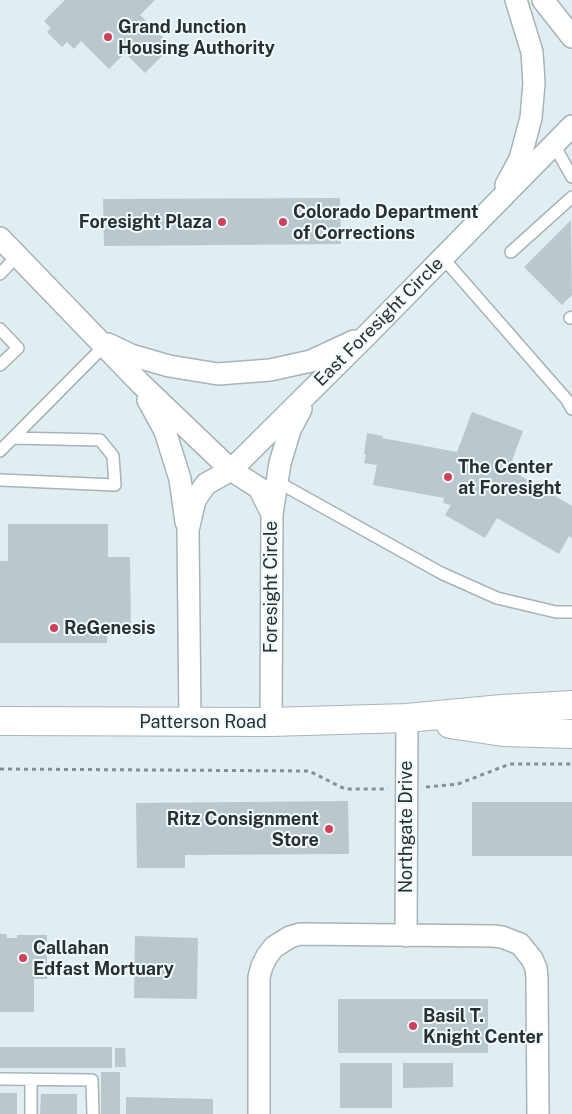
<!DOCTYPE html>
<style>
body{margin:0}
canvas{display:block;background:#e0eef2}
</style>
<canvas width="572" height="1114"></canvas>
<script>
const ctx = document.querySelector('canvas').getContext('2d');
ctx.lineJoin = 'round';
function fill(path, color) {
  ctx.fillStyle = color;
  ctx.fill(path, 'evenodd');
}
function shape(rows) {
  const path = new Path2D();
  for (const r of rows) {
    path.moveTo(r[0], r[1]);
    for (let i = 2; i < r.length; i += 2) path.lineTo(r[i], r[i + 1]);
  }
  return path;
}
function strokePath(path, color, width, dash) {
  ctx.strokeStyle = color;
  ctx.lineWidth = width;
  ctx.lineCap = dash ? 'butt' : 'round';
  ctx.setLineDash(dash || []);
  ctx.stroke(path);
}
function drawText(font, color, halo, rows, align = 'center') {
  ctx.font = font + ' "Public Sans",sans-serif';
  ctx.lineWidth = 4;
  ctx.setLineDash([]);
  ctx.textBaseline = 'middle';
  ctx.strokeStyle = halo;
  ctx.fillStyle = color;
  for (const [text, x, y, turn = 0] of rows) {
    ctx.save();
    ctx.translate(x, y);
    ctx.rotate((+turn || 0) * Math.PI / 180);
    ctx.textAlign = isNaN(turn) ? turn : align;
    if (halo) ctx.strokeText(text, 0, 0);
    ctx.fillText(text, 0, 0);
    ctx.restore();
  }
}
const building = shape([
 [65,0,155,0,140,15,172,46,145,73,125,53,109,69,81,41,74,49,67,42,62,47,47,32,51,28,44,21],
 [340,198,341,244,104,246,103,199],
 [571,220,572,295,562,305,524,267],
 [472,412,523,431,509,469,572,506,572,538,569,536,559,554,497,518,485,538,445,515,451,505,443,503,444,498,373,485,377,465,364,463,366,455,364,454,367,433,383,436,382,438,457,452],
 [8,524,108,524,108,557,130,557,131,635,107,635,107,643,0,643,0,561,8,561],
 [348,801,349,854,185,855,185,868,137,868,136,803],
 [472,802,572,802,572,856,472,856],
 [0,934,6,934,7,938,17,938,17,935,47,935,47,979,34,979,34,1012,0,1012],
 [135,936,198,938,197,999,134,998],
 [338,999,488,999,488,1053,338,1053],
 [0,1047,112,1047,112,1068,0,1068],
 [115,1048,125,1048,126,1067,115,1067],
 [340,1063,392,1063,392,1108,340,1108],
 [403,1063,453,1063,453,1087,403,1088],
 [101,1072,120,1072,120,1114,101,1114],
 [0,1093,17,1093,17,1114,0,1114],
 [41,1094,77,1094,77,1114,40,1114],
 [126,1097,213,1099,213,1114,126,1114]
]);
const path = shape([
 [0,769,309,771,345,789,388,789],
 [426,787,458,784,510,764,572,764]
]);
const service = shape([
 [554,145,572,177],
 [511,252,572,197],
 [443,258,567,400,572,409],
 [0,274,17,256],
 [570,318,572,317],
 [0,329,18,348,0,365],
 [0,451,104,346],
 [0,480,115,485,113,456,100,440,13,438],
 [276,481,441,573,497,598,556,612,572,612],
 [0,1079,92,1080,93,1114],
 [31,1079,31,1114]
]);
const minor = shape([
 [543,0,572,37],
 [506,185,520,159,531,118,534,83,532,52,516,0],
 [0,238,140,383,231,470,259,488,272,514],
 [108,344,131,355,169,366,218,374,270,370,311,361,354,341],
 [148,400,165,431,180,479,186,522],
 [190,721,188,530,195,500,206,484,231,470,368,334,572,126],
 [271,722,272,514,280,463,290,430,301,409],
 [406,936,407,718],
 [259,1114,259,977,262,966,267,956,274,947,290,937,300,934,493,936,502,937,520,944,532,959,536,968,537,978,538,1114]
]);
const primary = shape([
 [0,721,271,722,407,718,502,709,572,705],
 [450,724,503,732,572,734]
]);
const markers = [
 [108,37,5,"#d04059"],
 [222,222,5,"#d04059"],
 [283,222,5,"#d04059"],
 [448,477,5,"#d04059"],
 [54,628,5,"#d04059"],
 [329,829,5,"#d04059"],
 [23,958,5,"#d04059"],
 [413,1026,5,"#d04059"]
];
const poiNames = [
 ["Grand Junction",118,27],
 ["Housing Authority",118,48],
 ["Colorado Department",293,212],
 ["of Corrections",293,233],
 ["Foresight Plaza",212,222,"right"],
 ["The Center",458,467],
 ["at Foresight",458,488],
 ["ReGenesis",64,628],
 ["Ritz Consignment",319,819,"right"],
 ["Store",319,840,"right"],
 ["Callahan",33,948],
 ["Edfast Mortuary",33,969],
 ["Basil T.",423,1016],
 ["Knight Center",423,1037]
];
const streetNames = [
 ["East Foresight Circle",379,322,-45],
 ["Foresight Circle",271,587,-90],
 ["Patterson Road",203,722],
 ["Northgate Drive",406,827,-90]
];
fill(building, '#bac8cc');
strokePath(service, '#a6b4b8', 14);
strokePath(minor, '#a6b4b8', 24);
strokePath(primary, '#a6b4b8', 30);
strokePath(path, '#868f92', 3, [4, 4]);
strokePath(service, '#fff', 11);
strokePath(minor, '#fff', 21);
strokePath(primary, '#fff', 28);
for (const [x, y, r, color] of markers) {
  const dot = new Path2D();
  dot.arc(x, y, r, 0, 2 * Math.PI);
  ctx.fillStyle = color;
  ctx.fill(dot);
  strokePath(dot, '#effbfe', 2);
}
drawText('bold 18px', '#2a2f31', '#effbfe', poiNames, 'left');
drawText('18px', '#2a2f31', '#effbfe', streetNames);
</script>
